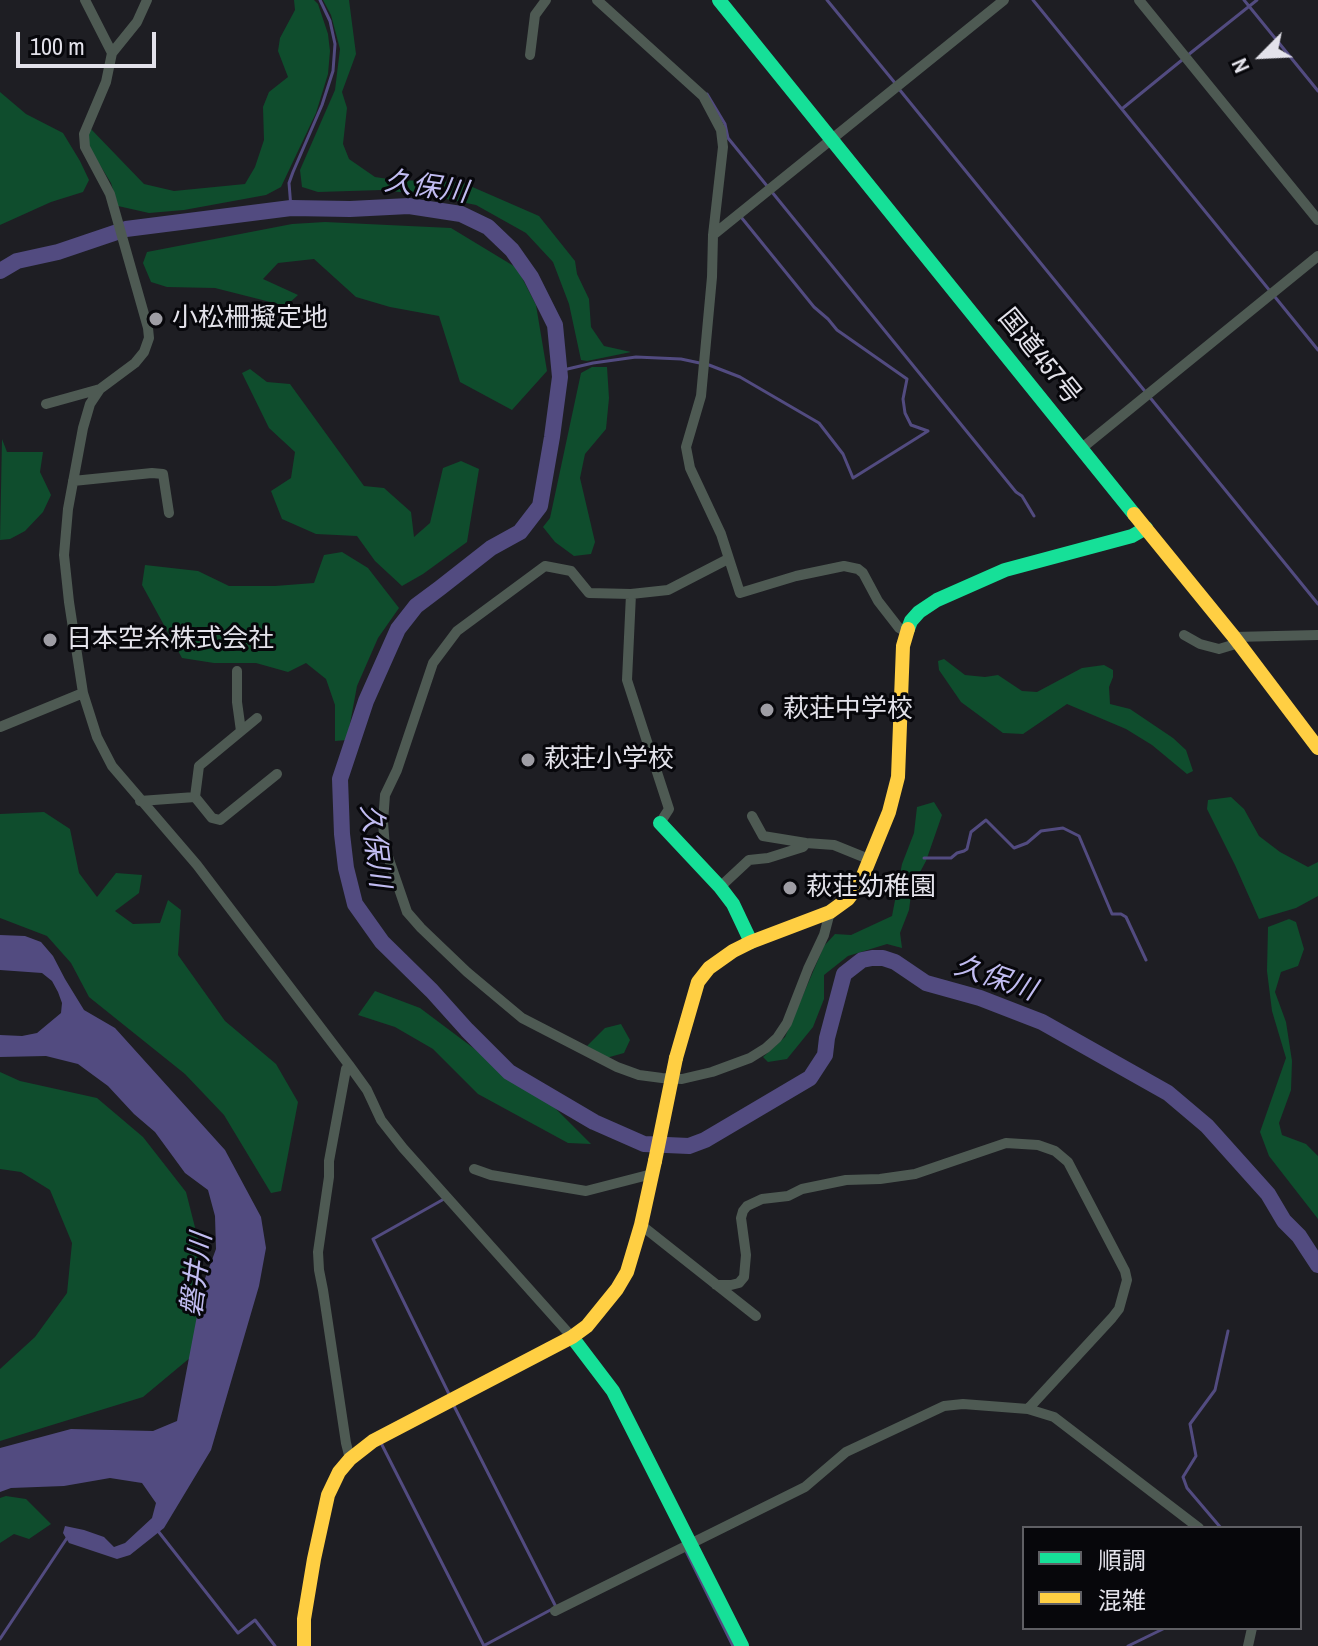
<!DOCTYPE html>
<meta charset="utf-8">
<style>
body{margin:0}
#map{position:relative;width:1318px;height:1646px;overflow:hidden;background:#1e1e23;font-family:"Archivo Narrow","Noto Sans JP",sans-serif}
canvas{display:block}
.legend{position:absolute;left:1022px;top:1526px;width:280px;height:104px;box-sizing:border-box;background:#07070b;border:2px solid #5f5f64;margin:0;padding:10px 14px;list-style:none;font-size:24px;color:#e3e2ea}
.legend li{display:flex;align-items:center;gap:16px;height:40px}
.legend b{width:40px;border:2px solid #5f5f64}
.north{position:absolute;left:1222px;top:16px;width:80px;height:80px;-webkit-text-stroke:6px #07070b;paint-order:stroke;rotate:246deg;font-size:22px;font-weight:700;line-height:32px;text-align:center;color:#e3e2ea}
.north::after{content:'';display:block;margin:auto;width:28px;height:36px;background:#e3e2ea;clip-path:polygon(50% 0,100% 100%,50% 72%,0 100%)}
.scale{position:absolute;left:16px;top:32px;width:140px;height:36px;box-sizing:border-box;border:4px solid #e3e2ea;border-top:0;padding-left:10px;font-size:24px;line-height:28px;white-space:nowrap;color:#e3e2ea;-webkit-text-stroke:6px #07070b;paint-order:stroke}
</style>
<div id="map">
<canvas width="1318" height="1646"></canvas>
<ul class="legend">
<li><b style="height:10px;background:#16e098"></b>順調</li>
<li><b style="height:10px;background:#ffcf43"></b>混雑</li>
</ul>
<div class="north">N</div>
<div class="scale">100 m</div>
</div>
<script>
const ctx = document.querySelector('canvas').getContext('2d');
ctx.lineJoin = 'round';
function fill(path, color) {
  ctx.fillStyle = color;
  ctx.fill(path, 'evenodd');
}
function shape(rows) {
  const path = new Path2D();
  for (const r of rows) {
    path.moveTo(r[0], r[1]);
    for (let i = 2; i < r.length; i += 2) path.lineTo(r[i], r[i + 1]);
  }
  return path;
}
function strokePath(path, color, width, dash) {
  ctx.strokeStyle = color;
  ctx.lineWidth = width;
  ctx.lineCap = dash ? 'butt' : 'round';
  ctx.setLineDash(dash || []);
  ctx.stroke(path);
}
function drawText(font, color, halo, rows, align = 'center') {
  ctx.font = font + ' "Archivo Narrow","Noto Sans JP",sans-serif';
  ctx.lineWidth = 6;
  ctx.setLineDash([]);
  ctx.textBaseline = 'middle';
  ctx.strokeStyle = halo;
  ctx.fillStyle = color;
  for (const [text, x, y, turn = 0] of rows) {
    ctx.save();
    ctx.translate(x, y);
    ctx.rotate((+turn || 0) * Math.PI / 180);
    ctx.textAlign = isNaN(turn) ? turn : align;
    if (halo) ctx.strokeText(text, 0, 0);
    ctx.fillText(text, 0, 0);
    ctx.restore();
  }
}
const forest = shape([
 [294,0,314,0,318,4,328,34,330,51,328,74,316,113,281,187,266,195,184,210,149,213,118,206,111,183,87,144,90,128,144,184,174,191,245,184,255,167,264,140,263,107,269,92,288,77,278,51,280,38,295,10],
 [323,0,349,0,356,54,342,92,347,108,343,144,349,159,375,177,395,180,461,182,539,216,575,261,577,274,589,299,591,327,604,346,631,352,587,361,581,360,569,304,553,262,526,233,476,205,427,195,382,190,318,192,302,187,300,170,335,90,340,49,331,15],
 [0,92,26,114,63,133,80,161,89,180,83,192,51,202,0,225],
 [325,222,451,228,517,268,536,305,547,371,512,410,460,382,439,316,390,307,356,297,314,259,278,263,263,279,298,295,286,306,215,288,167,287,151,282,143,263,147,252,292,224],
 [592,367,607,367,609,398,606,429,585,454,580,478,595,542,591,554,574,556,555,542,543,527,550,518,581,373],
 [250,369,267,382,290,384,364,486,384,488,411,512,414,537,430,523,443,468,461,461,479,469,467,542,423,574,402,586,375,561,357,536,316,534,282,519,271,491,291,478,295,452,269,428,242,373],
 [2,439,7,452,43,452,40,472,51,495,43,512,25,531,10,539,0,540],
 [342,552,368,568,399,608,378,638,357,686,347,740,335,741,335,705,326,679,306,663,288,672,256,663,214,663,182,658,142,585,145,565,198,571,229,586,275,586,314,583,324,555],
 [944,659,965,675,985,677,998,675,1022,691,1037,692,1082,668,1104,665,1113,670,1113,677,1109,687,1110,704,1130,709,1173,738,1186,750,1193,771,1187,774,1152,745,1126,729,1067,704,1023,734,1003,733,961,702,939,670,938,661],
 [1231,797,1244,809,1259,836,1280,852,1308,867,1318,862,1318,896,1296,908,1259,919,1235,865,1207,809,1208,800],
 [934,802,942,815,926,861,912,887,909,910,900,933,902,948,887,944,848,956,824,975,824,999,813,1027,787,1059,768,1062,763,1057,785,1037,824,946,835,934,851,935,892,916,902,864,914,833,917,807],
 [44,812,70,829,79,873,97,897,116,873,142,875,139,893,115,911,133,924,160,923,168,900,181,910,178,955,225,1021,276,1064,298,1102,281,1191,271,1193,224,1115,185,1074,89,997,71,963,47,936,0,918,0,814],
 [1289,919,1296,922,1304,949,1298,966,1281,972,1275,992,1286,1022,1292,1061,1291,1090,1279,1123,1282,1135,1306,1144,1318,1156,1318,1219,1269,1156,1260,1132,1286,1058,1272,1011,1267,971,1268,927],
 [375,991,420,1008,476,1050,551,1104,591,1144,568,1143,478,1094,433,1049,395,1027,358,1015],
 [621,1024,630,1040,624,1053,606,1058,587,1046,605,1028],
 [0,1072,20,1081,97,1098,143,1137,186,1192,200,1247,197,1352,143,1397,0,1441,0,1369,35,1337,67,1293,72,1243,50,1190,21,1172,0,1169],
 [6,1496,26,1499,51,1524,29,1539,14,1534,0,1543,0,1498]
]);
const water = shape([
 [0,935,25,936,41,942,53,956,65,979,84,1010,115,1028,225,1150,261,1217,266,1248,259,1286,211,1450,164,1528,130,1555,117,1559,69,1543,63,1533,65,1526,84,1530,104,1537,114,1547,125,1543,152,1518,156,1503,142,1483,110,1478,64,1486,11,1488,0,1492,0,1448,71,1429,153,1431,177,1421,203,1284,216,1249,215,1216,208,1190,185,1173,155,1132,134,1114,108,1086,78,1064,46,1056,0,1057,0,1035,22,1036,37,1033,61,1013,62,1003,58,992,52,981,42,973,0,970]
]);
const stream = shape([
 [827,0,895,83],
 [1033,0,1270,291],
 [1244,0,1318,91],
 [1188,55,1257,0],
 [899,89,1318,604],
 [707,94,725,124,728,138,1016,492,1022,496,1034,516],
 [1123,108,1182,60],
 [291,208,289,183,293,172,322,105,333,71,335,44,330,21,320,0],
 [1275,297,1318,350],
 [559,371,593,363,636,357,681,359,709,365,740,377,819,423,843,454,853,478,928,431,911,425,905,413,903,399,907,379,837,330,828,319,814,307,741,217],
 [924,858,951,858,957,853,964,851,967,849,971,832,986,820,1014,848,1027,843,1041,831,1063,828,1079,836,1112,914,1121,914,1126,917,1146,960],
 [444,1199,373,1239,449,1394],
 [453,1404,556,1607,485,1645],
 [381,1443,484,1646],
 [1221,1528,1187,1488,1183,1477,1196,1456,1190,1424,1215,1390,1228,1331],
 [158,1531,238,1633,255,1620,275,1646],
 [686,1551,733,1646],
 [0,1639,67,1538,69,1538],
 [1128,1646,1165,1628]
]);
const river = shape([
 [0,271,17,261,58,252,126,229,291,208,350,209,409,206,461,214,488,227,512,250,531,277,555,325,560,377,552,437,540,506,520,532,491,548,440,588,416,606,398,629,366,701,340,779,342,834,346,868,355,904,382,942,432,991,467,1030,509,1072,594,1122,644,1144,689,1146,705,1140,810,1078,825,1055,827,1038,844,974,862,960,872,958,883,958,895,962,926,983,980,998,1042,1022,1168,1093,1207,1126,1268,1194,1284,1221,1299,1236,1318,1265]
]);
const street = shape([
 [85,0,112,53,106,82,84,134,85,147,110,194,148,328,149,338,144,352,135,363,100,389,90,404,83,428,68,509,64,555,69,602,83,693,97,737,112,766,197,865,349,1065,367,1090,381,1120,403,1148,572,1337],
 [597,0,703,96,721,130,723,147,713,235,712,277,701,396,686,447,690,468,721,534,740,593,796,576,844,566,858,569,863,573,878,601,899,628,906,632],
 [1139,0,1318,220],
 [112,53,137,22,147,0],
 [530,55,535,15,546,0],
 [713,235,1004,0],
 [46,404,100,389],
 [1082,448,1318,256],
 [73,481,152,473,163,474,169,513],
 [728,559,668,590,631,594,589,593,571,571,545,566,457,631,433,663,397,770,385,795,383,822,385,848,407,912,421,928,467,972,522,1018,617,1067,639,1075,662,1078,682,1079,712,1072,750,1058,766,1048,777,1038,787,1023,808,969,824,935,830,912],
 [631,594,627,680,669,809,660,823],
 [1184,635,1200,644,1219,649,1239,643],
 [1234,637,1318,635],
 [237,671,237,702,241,731],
 [0,727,83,693],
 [195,797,199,766,257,718],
 [140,801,195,797,212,818,220,820,277,774],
 [752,816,763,836,806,843,834,845,871,860],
 [720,887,749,860,768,858,803,847,806,843],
 [349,1065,346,1069,329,1161,329,1177,318,1252,319,1270,323,1290,346,1443,350,1459],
 [474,1169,491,1175,586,1191,652,1174],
 [641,1225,756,1316],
 [716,1285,731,1285,739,1283,744,1277,746,1255,741,1218,743,1211,747,1206,762,1199,788,1196,802,1189,846,1180,880,1179,915,1174,1006,1143,1038,1145,1055,1151,1068,1162,1125,1271,1127,1280,1119,1309,1112,1318,1028,1409],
 [555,1611,805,1487,846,1452,944,1406,963,1404,1028,1409,1054,1417,1199,1528],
 [1248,1646,1252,1628]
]);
const fast = shape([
 [719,0,1134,514],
 [908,629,911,621,919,612,937,600,1005,570,1132,536,1146,528],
 [660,823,720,887,733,904,751,942],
 [572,1337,613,1391,742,1646]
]);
const slow = shape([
 [1134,514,1234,637,1318,748],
 [676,1058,698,982,709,968,733,951,751,942,830,912,848,899,860,883,889,812,898,777,903,646,908,629],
 [304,1646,304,1619,314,1559,328,1495,339,1472,350,1459,373,1441,572,1337,587,1326,617,1289,627,1272,641,1225,655,1161]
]);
const slowBridge = shape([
 [655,1161,676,1058]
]);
const markers = [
 [156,319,8,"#9e9da4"],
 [50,640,8,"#9e9da4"],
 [767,710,8,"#9e9da4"],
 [528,760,8,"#9e9da4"],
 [790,888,8,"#9e9da4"]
];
const poiNames = [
 ["小松柵擬定地",172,319],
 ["日本空糸株式会社",66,640],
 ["萩荘中学校",783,710],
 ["萩荘小学校",544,760],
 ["萩荘幼稚園",806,888]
];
const streetNames = [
 ["国道457号",1039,357,51]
];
const waterNames = [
 ["久保川",426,188,8],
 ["久保川",374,846,83],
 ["久保川",995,979,19],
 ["磐井川",198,1275,-83]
];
fill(forest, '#0f4d2d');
fill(water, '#524b80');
strokePath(stream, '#524b80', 3);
strokePath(river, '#524b80', 16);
strokePath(street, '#4e5a53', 10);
strokePath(fast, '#16e098', 14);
strokePath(slow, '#ffcf43', 14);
strokePath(slowBridge, '#ffcf43', 14);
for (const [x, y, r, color] of markers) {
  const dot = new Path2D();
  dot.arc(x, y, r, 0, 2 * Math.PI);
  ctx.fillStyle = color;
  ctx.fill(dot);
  strokePath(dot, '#07070b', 3);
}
drawText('26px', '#e3e2ea', '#07070b', poiNames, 'left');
drawText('26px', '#e3e2ea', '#07070b', streetNames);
drawText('italic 28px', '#c1bcf1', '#07070b', waterNames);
</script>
